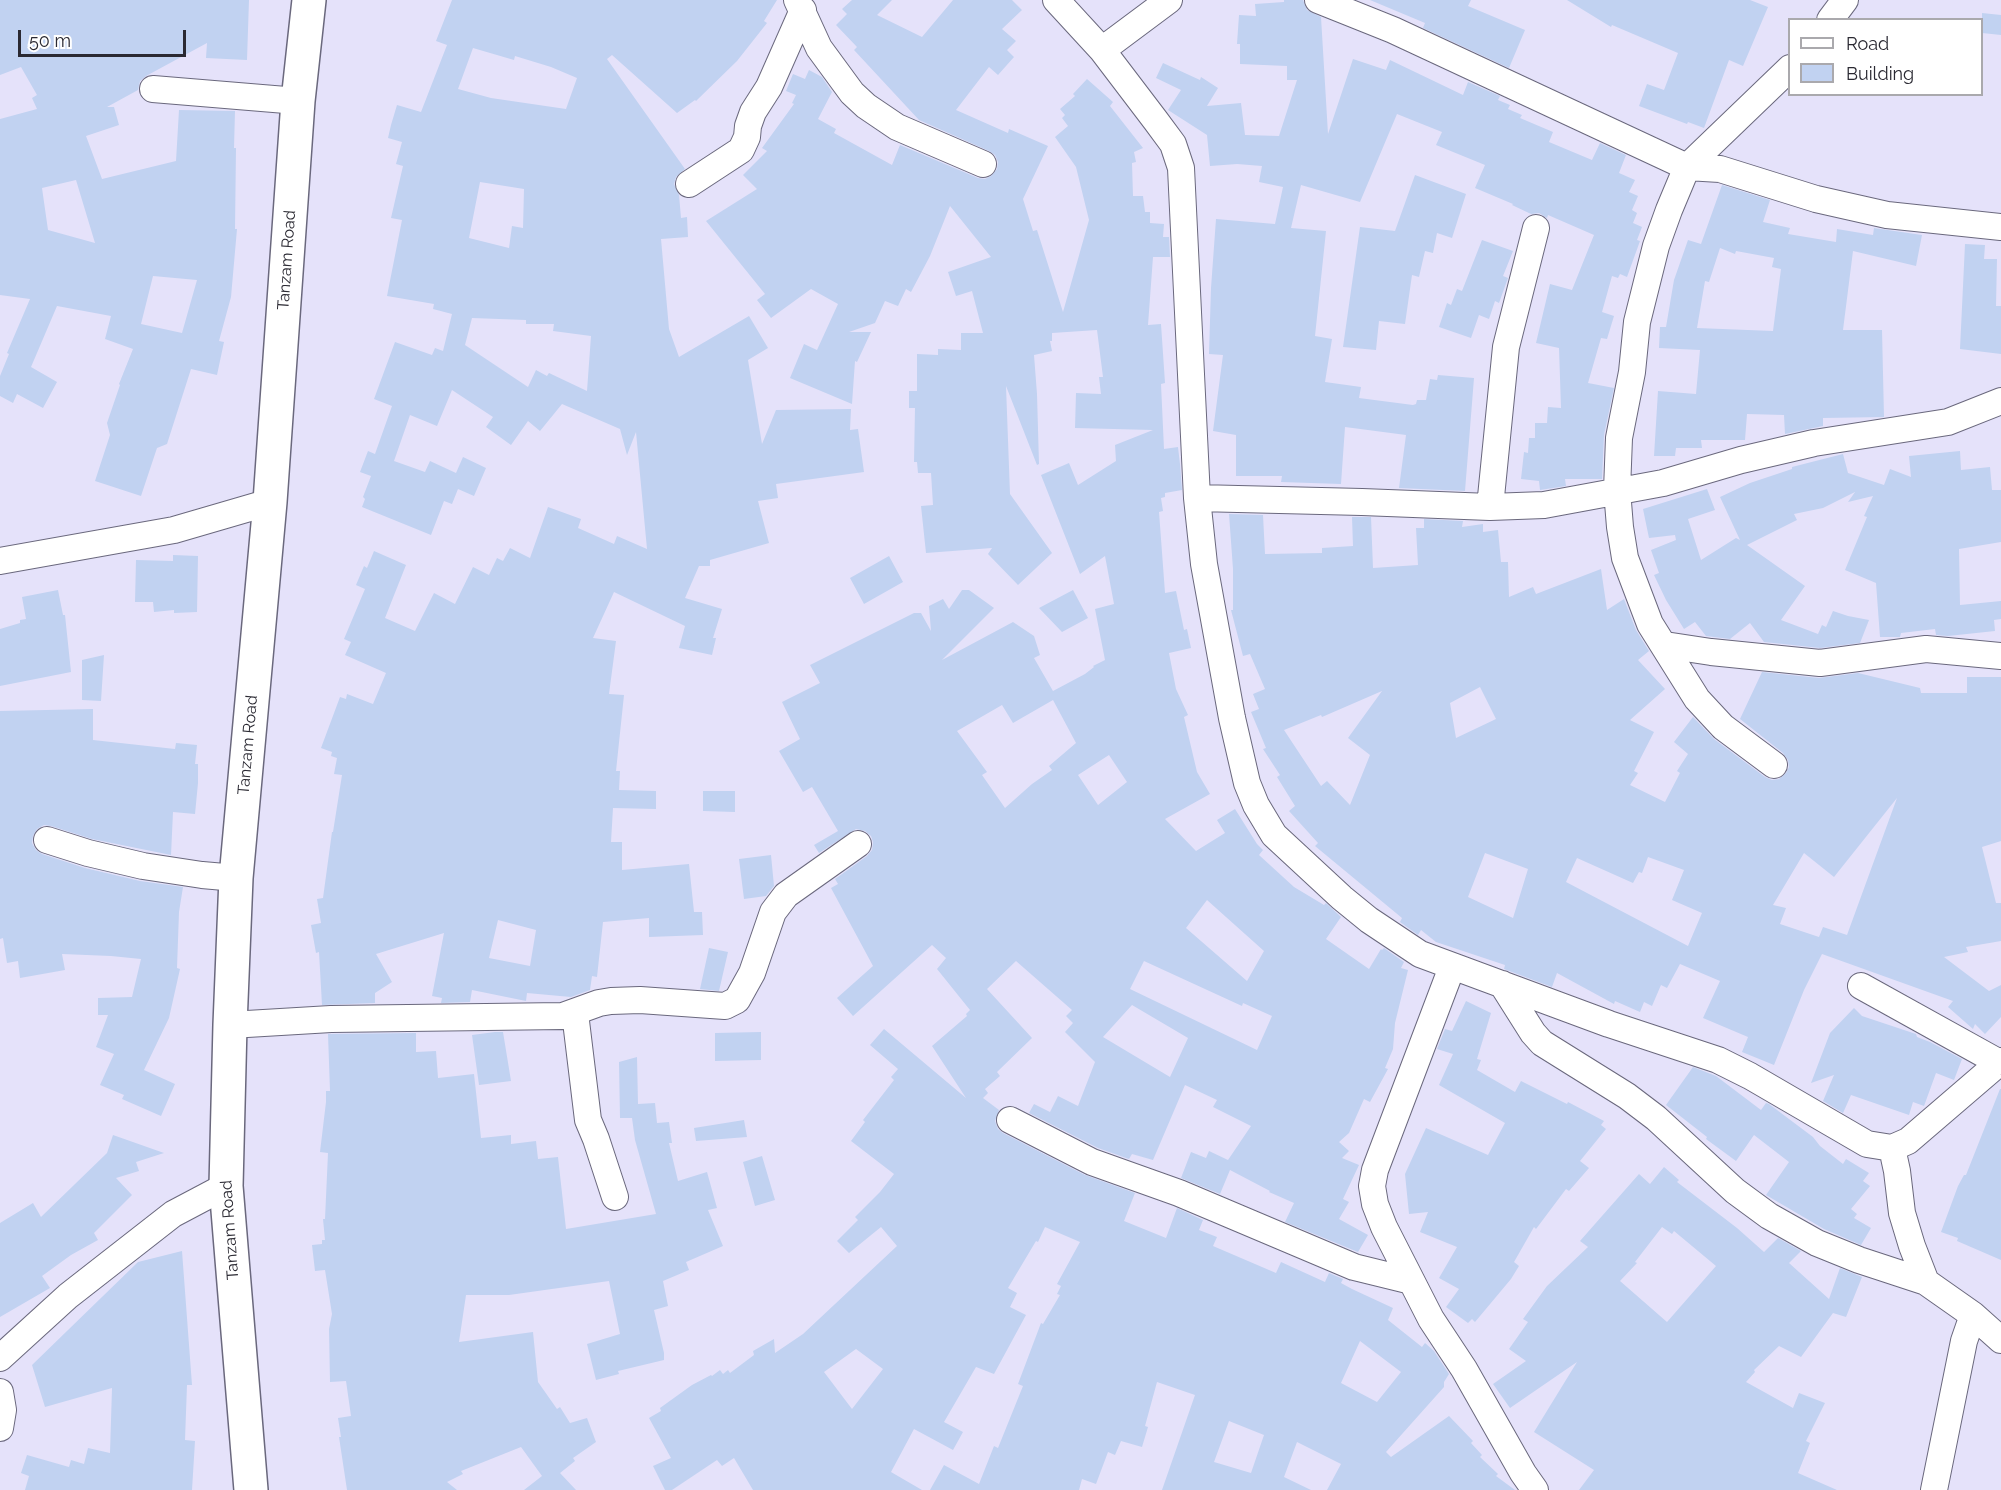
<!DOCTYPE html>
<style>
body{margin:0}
#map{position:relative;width:2001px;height:1490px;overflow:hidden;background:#e5e2fa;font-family:Raleway,sans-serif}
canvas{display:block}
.legend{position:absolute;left:1788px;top:18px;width:195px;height:78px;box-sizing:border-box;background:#fff;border:2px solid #aaa9ad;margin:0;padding:8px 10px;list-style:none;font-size:18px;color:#2a2932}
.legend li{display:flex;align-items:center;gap:12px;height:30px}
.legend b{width:30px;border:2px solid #aaa9ad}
.scale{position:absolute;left:18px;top:30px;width:168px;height:27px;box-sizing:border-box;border:3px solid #2a2932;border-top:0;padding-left:8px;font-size:18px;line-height:21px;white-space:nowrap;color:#2a2932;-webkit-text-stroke:4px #fff;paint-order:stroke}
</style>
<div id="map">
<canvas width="2001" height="1490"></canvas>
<ul class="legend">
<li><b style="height:8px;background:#fff"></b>Road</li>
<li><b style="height:16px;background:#c1d2f1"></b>Building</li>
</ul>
<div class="scale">50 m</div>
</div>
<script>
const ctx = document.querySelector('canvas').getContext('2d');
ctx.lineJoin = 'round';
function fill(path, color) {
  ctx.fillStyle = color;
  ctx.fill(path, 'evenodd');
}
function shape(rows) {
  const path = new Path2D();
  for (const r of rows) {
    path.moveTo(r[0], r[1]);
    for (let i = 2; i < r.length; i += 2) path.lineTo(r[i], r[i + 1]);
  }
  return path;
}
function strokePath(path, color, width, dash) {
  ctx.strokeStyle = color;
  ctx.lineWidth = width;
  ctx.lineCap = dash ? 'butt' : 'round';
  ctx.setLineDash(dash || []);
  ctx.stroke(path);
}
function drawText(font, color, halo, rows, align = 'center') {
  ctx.font = font + ' Raleway,sans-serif';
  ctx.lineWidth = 4.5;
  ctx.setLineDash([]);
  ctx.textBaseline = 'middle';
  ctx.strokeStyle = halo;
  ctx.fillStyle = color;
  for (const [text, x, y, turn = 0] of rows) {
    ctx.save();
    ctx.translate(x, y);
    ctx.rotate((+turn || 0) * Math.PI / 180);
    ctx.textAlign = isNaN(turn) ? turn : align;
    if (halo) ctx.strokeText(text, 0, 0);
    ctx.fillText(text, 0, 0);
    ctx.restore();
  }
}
const building = shape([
 [0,0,249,0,247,60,206,58,207,43,146,76,140,81,138,90,107,107,114,107,119,125,86,136,102,179,176,161,179,110,235,111,234,148,236,148,235,229,237,229,231,297,219,341,224,342,217,375,191,369,167,444,157,448,141,496,95,481,110,435,107,423,120,385,119,384,133,349,105,339,111,316,57,306,31,367,57,382,43,408,17,394,13,403,0,396,0,376,9,354,7,353,30,299,0,295,0,119,37,109,32,98,37,95,21,67,0,75],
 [76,180,95,243,48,230,42,188],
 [153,276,197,280,182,333,141,324],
 [452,0,777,0,764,21,767,23,737,61,696,101,695,100,677,113,612,55,607,59,685,169,676,177,674,184,679,195,681,218,687,217,688,237,661,239,669,329,679,357,749,316,768,348,748,360,762,444,776,410,851,409,850,430,858,429,864,472,776,484,778,498,758,501,769,543,710,560,710,566,699,566,685,598,722,609,713,638,716,638,712,655,679,648,685,626,614,592,593,638,616,641,609,694,624,695,616,771,620,771,619,790,656,791,656,809,613,808,611,842,622,842,622,870,689,864,694,912,702,912,703,935,649,937,649,918,603,922,597,977,592,976,590,990,571,997,527,993,526,1001,472,990,470,1002,441,1003,442,998,432,996,444,933,376,954,392,982,375,993,375,1003,322,1005,319,952,316,953,311,925,321,923,317,899,323,898,332,832,333,832,342,775,334,774,337,758,331,756,332,752,321,748,340,697,346,699,347,694,373,704,386,673,345,655,351,642,344,639,365,589,356,585,364,566,367,568,374,551,406,565,385,618,415,631,434,593,455,604,473,567,489,575,497,558,503,561,510,548,530,558,548,507,581,519,578,528,614,544,617,536,647,549,636,432,627,455,620,429,562,404,540,431,528,421,511,445,486,427,493,417,452,390,437,426,410,415,394,461,425,472,430,461,456,473,463,457,486,468,474,496,458,489,452,504,444,501,431,535,362,507,365,499,363,497,371,476,360,472,368,451,375,454,392,406,374,399,395,342,432,355,435,348,443,351,452,314,433,309,434,304,387,296,402,220,391,218,403,166,396,164,402,142,388,138,391,125,397,105,421,112,447,45,436,41],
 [473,48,514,60,515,56,551,67,577,78,566,109,491,98,458,89],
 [480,182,524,189,523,228,512,226,509,248,469,238],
 [472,318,526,320,526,324,554,324,553,331,591,336,587,391,549,373,547,376,536,370,528,387,465,345],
 [498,920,536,930,530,966,489,958],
 [852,0,892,0,877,15,922,37,953,0,1012,0,1022,10,1002,29,1016,41,1007,50,1014,57,998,75,989,67,956,110,1008,133,1009,129,1048,146,1023,199,1033,231,1037,230,1063,312,1089,220,1076,167,1055,137,1068,126,1062,118,1065,115,1060,109,1075,96,1073,94,1087,79,1113,102,1110,106,1143,148,1134,152,1136,162,1132,163,1133,196,1143,196,1145,212,1150,212,1150,223,1164,224,1163,237,1169,237,1170,257,1153,257,1148,325,1161,324,1165,383,1161,384,1164,449,1178,447,1180,464,1182,490,1165,493,1165,497,1161,498,1163,511,1159,512,1165,593,1176,591,1184,630,1187,629,1191,648,1169,653,1176,689,1188,715,1184,717,1197,772,1210,794,1165,819,1196,851,1225,833,1217,820,1235,809,1257,844,1263,850,1259,855,1294,887,1324,905,1326,903,1341,917,1326,939,1369,969,1381,949,1382,950,1384,948,1404,962,1401,968,1408,970,1395,1023,1393,1049,1385,1068,1388,1069,1370,1102,1364,1099,1349,1133,1339,1142,1349,1151,1342,1158,1359,1165,1343,1199,1349,1202,1339,1219,1368,1235,1358,1252,1285,1222,1294,1203,1269,1192,1270,1191,1230,1170,1220,1194,1181,1178,1191,1152,1206,1158,1209,1151,1228,1160,1251,1126,1213,1107,1217,1100,1185,1085,1153,1160,1132,1154,1129,1159,1098,1148,1029,1113,1034,1104,1050,1112,1058,1096,1078,1106,1095,1062,1065,1032,1073,1023,1066,1016,1072,1010,1016,961,987,989,1032,1038,997,1072,1000,1076,985,1089,988,1093,983,1098,999,1110,995,1121,998,1129,1003,1133,1085,1175,1135,1193,1124,1221,1166,1238,1177,1208,1203,1220,1199,1230,1217,1237,1213,1246,1276,1273,1281,1262,1325,1282,1329,1273,1343,1279,1341,1283,1352,1289,1393,1308,1388,1320,1422,1347,1425,1343,1434,1351,1449,1374,1444,1382,1444,1387,1386,1452,1391,1457,1449,1416,1473,1441,1471,1443,1482,1455,1480,1457,1498,1474,1496,1476,1515,1490,1327,1490,1341,1464,1297,1442,1284,1477,1311,1490,1162,1490,1195,1395,1157,1382,1145,1426,1148,1427,1142,1447,1121,1441,1115,1455,1108,1452,1096,1484,1082,1479,1079,1490,930,1490,944,1465,979,1484,994,1446,998,1448,1023,1386,1018,1384,1041,1323,1043,1324,1060,1295,1057,1294,1061,1286,1057,1284,1080,1242,1045,1227,1038,1242,1036,1241,1008,1288,1017,1293,1010,1307,1026,1315,994,1374,976,1367,944,1422,963,1432,953,1450,914,1429,891,1472,922,1490,753,1490,734,1458,722,1466,717,1460,672,1490,665,1490,653,1466,671,1458,649,1418,661,1411,660,1408,692,1385,711,1375,712,1376,720,1370,723,1374,728,1370,730,1373,754,1355,753,1351,774,1339,775,1353,803,1334,897,1246,881,1227,849,1253,837,1241,858,1220,855,1217,880,1192,894,1174,851,1141,865,1122,863,1120,894,1080,891,1077,898,1069,870,1045,884,1029,966,1098,932,1046,967,1016,966,1014,970,1010,937,969,946,958,932,945,853,1016,837,998,873,966,831,888,838,884,835,879,867,856,872,850,873,842,871,836,865,831,856,829,819,853,814,845,838,831,812,787,803,792,779,751,800,739,782,702,820,683,810,665,914,613,921,613,931,631,929,606,943,599,949,609,962,590,969,590,994,608,942,660,1013,622,1034,636,1040,655,1034,658,1053,691,1085,674,1094,667,1093,666,1105,660,1095,609,1114,604,1105,556,1080,574,1041,475,1069,463,1078,485,1116,461,1115,445,1153,430,1075,428,1076,393,1101,394,1099,377,1103,377,1097,330,1052,333,1052,341,1050,341,1052,351,1034,355,1037,394,1039,464,1037,465,1006,386,1010,494,1052,553,1018,585,988,554,992,548,926,553,921,506,933,505,931,473,918,473,917,462,914,462,915,408,909,408,909,391,917,391,917,354,938,355,938,349,961,350,961,333,983,333,972,291,956,296,948,272,991,257,950,206,930,256,911,292,906,289,898,306,885,301,875,323,849,332,871,332,857,362,855,361,852,404,790,378,804,344,817,350,838,304,811,289,771,318,757,300,765,294,706,221,757,189,743,175,767,151,762,148,794,104,792,103,796,95,786,91,793,74,805,79,809,70,822,77,832,92,818,119,836,129,834,133,892,165,900,145,978,178,985,179,991,176,997,169,998,162,995,155,989,151,919,120,854,50,857,47,836,25,847,14,842,9],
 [1053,700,1076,743,1049,766,1052,770,1032,784,1005,808,982,775,987,772,957,731,1002,705,1013,723],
 [1109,755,1127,782,1098,805,1078,775],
 [1207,900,1264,951,1247,981,1186,928],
 [1144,961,1242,1006,1243,1003,1272,1016,1257,1050,1130,989],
 [1132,1005,1188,1038,1170,1077,1103,1037],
 [1360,1341,1401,1372,1377,1402,1341,1383],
 [856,1349,883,1369,852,1409,824,1372],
 [1229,1421,1264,1435,1251,1473,1214,1462],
 [1284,0,1303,0,1307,10,1321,17,1328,134,1353,59,1386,70,1390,60,1463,95,1468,82,1500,96,1498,100,1510,105,1508,109,1522,115,1520,118,1553,132,1549,142,1592,160,1600,143,1626,155,1619,173,1635,180,1629,192,1638,196,1632,210,1637,213,1633,223,1642,227,1637,240,1640,241,1627,277,1620,274,1618,278,1612,276,1602,312,1614,316,1607,339,1601,338,1588,383,1614,388,1604,435,1602,479,1565,479,1566,486,1540,490,1539,481,1521,479,1524,452,1528,453,1529,438,1535,438,1535,423,1547,423,1548,407,1561,408,1559,348,1536,343,1550,284,1572,290,1594,235,1548,215,1547,218,1539,213,1531,214,1512,205,1513,204,1475,188,1485,165,1436,145,1442,132,1397,114,1360,202,1301,185,1291,228,1326,231,1315,336,1332,339,1325,382,1361,387,1359,398,1413,405,1416,404,1417,400,1426,400,1430,379,1437,380,1438,375,1474,378,1465,491,1399,488,1406,435,1345,427,1341,484,1281,482,1282,476,1236,476,1236,435,1213,431,1223,355,1209,354,1211,288,1216,219,1275,224,1283,187,1259,182,1262,166,1237,164,1210,166,1207,135,1168,110,1181,90,1156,78,1163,63,1200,80,1201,77,1218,88,1207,106,1241,103,1245,135,1279,136,1297,80,1287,80,1287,66,1240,64,1240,44,1237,44,1239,15,1256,16,1255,4,1284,2],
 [1370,0,1471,0,1468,6,1525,30,1509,68,1423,28,1425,23],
 [1567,0,1750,0,1768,7,1743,66,1729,60,1704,128,1688,122,1687,124,1639,106,1647,84,1664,90,1678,53,1612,25,1611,27],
 [1982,13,2001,15,2001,35,1982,33],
 [1415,175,1466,194,1452,238,1437,233,1433,253,1425,251,1419,277,1412,275,1405,324,1379,321,1376,350,1343,347,1360,227,1395,231],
 [1722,185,1770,200,1763,222,1790,228,1788,234,1836,242,1837,229,1873,235,1874,228,1922,235,1916,266,1853,251,1843,330,1882,330,1884,417,1823,418,1823,426,1785,434,1784,415,1747,414,1745,440,1701,440,1702,448,1676,448,1675,456,1654,456,1658,391,1696,394,1700,350,1659,348,1660,327,1666,327,1674,280,1688,240,1701,244],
 [1720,248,1735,254,1736,251,1774,258,1772,267,1781,269,1773,331,1697,328,1705,281,1709,282],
 [1482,240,1513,251,1503,276,1508,278,1499,303,1495,301,1489,319,1479,315,1471,338,1439,327,1447,303,1451,305,1457,289,1462,291],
 [1965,244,1985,245,1984,259,1997,259,1996,306,2001,306,2001,354,1960,349],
 [1960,451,1961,470,1990,467,1992,490,2001,490,2001,542,1959,549,1960,605,2001,601,2001,619,1994,620,1995,631,1948,636,1936,635,1935,629,1901,633,1900,637,1880,637,1876,583,1845,570,1867,517,1864,516,1873,496,1848,502,1855,492,1823,508,1794,514,1797,520,1747,545,1805,586,1781,620,1818,634,1822,625,1826,627,1833,611,1848,616,1869,620,1860,643,1820,648,1764,642,1750,623,1730,639,1706,636,1695,622,1684,629,1666,600,1654,575,1659,573,1651,550,1676,540,1675,535,1649,538,1643,509,1707,489,1715,510,1688,519,1701,560,1736,538,1740,540,1720,497,1750,483,1792,469,1792,467,1843,454,1848,473,1884,485,1890,469,1911,477,1909,456],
 [1229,514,1263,515,1265,554,1322,553,1322,548,1353,546,1352,517,1371,517,1373,568,1418,565,1416,528,1424,528,1424,519,1463,521,1462,527,1483,524,1483,532,1498,530,1501,562,1508,562,1509,597,1533,587,1536,594,1601,569,1607,610,1624,599,1636,630,1649,651,1638,660,1665,689,1630,720,1654,732,1634,771,1638,773,1630,785,1665,802,1680,773,1677,771,1688,754,1674,742,1693,717,1714,739,1765,777,1772,780,1779,779,1786,773,1789,767,1788,760,1783,753,1740,719,1762,672,1819,678,1858,673,1920,688,1921,693,1967,693,1967,677,2001,677,2001,841,1982,847,1996,903,2001,903,2001,941,1966,947,1968,952,1944,957,1989,991,2001,985,2001,1017,1985,1034,1975,1024,1973,1029,1948,1007,1953,1001,1822,954,1804,990,1774,1065,1742,1052,1748,1037,1703,1018,1720,981,1680,964,1667,988,1661,985,1652,1006,1644,1002,1640,1012,1615,1001,1614,1004,1557,973,1552,987,1504,969,1505,965,1436,942,1421,930,1418,935,1400,922,1402,918,1315,846,1318,843,1289,811,1295,806,1277,777,1280,775,1263,749,1266,748,1251,712,1259,709,1253,694,1265,689,1250,654,1243,656,1231,610,1233,610,1233,569],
 [1480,687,1496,719,1456,738,1450,703],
 [1382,691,1348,738,1370,755,1350,805,1327,781,1321,786,1284,730,1321,715,1322,717],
 [1897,798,1847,935,1823,927,1819,937,1780,924,1786,908,1773,905,1804,853,1834,877],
 [1485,853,1528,869,1513,918,1468,897],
 [1648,857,1684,870,1672,900,1702,913,1688,946,1566,882,1577,858,1633,883,1639,872,1642,873],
 [173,555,198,556,197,612,174,613,174,610,154,612,153,602,135,602,136,560,173,561],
 [889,556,903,582,864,604,850,578],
 [58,590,63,615,65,615,71,672,0,686,0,629,20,623,20,620,26,619,22,597],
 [1073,590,1088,618,1062,632,1039,608],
 [104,655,101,701,82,700,82,660],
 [93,709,93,740,175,749,176,743,197,745,195,764,198,764,198,783,195,814,173,812,171,855,92,839,51,826,44,825,37,829,33,836,32,843,36,850,42,854,85,868,140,881,183,887,179,912,177,968,180,969,169,1018,144,1070,175,1084,161,1116,122,1099,124,1095,100,1085,114,1054,96,1047,108,1015,98,1015,98,998,132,997,141,959,111,956,62,954,65,970,20,978,18,961,7,963,3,938,0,939,0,711],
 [703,791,735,791,735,812,703,811],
 [771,855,774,886,766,896,744,899,739,859],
 [709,948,728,952,719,991,700,989],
 [1466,1001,1491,1013,1477,1059,1481,1060,1477,1070,1515,1092,1521,1081,1567,1104,1568,1102,1604,1121,1601,1125,1606,1129,1580,1161,1589,1168,1569,1191,1566,1189,1536,1229,1534,1227,1514,1262,1519,1266,1511,1279,1475,1322,1472,1319,1468,1323,1446,1307,1459,1289,1439,1278,1457,1247,1420,1232,1428,1212,1409,1214,1405,1174,1426,1128,1488,1155,1505,1123,1439,1085,1453,1054,1437,1049,1445,1029,1452,1031],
 [1854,1008,1862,1016,1916,1034,1917,1037,1930,1042,1962,1059,1954,1080,1936,1073,1924,1106,1913,1102,1909,1115,1851,1095,1843,1113,1823,1101,1834,1075,1811,1083,1830,1033],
 [495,1032,503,1032,511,1081,479,1085,472,1035],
 [761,1032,761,1060,715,1061,715,1033],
 [416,1033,416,1052,436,1051,438,1078,474,1074,481,1138,511,1135,511,1144,536,1141,538,1159,558,1157,566,1229,656,1214,635,1140,632,1118,620,1118,619,1062,637,1057,638,1104,655,1103,657,1123,669,1122,672,1143,669,1143,678,1181,707,1172,717,1208,708,1210,723,1246,686,1262,689,1270,663,1281,668,1306,654,1310,664,1353,664,1360,618,1371,619,1374,596,1380,587,1344,620,1334,609,1281,509,1295,466,1295,459,1342,533,1332,538,1382,557,1409,560,1407,570,1423,587,1418,596,1442,573,1458,575,1461,560,1473,576,1490,524,1490,542,1476,521,1447,461,1471,463,1474,447,1482,457,1490,347,1490,339,1437,341,1437,338,1418,351,1416,346,1381,330,1382,329,1329,332,1314,325,1270,315,1271,312,1245,322,1244,322,1240,325,1240,323,1219,325,1219,328,1153,320,1152,326,1102,326,1091,330,1091,328,1034],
 [1693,1067,1716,1076,1761,1110,1766,1103,1769,1104,1813,1137,1820,1146,1843,1164,1846,1159,1869,1173,1863,1181,1870,1186,1851,1209,1857,1214,1854,1218,1871,1228,1861,1245,1824,1229,1766,1195,1789,1162,1754,1135,1736,1161,1706,1139,1707,1137,1666,1105],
 [2000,1089,2001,1089,2001,1260,1957,1241,1958,1238,1941,1232,1958,1186,1964,1175,1966,1175],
 [744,1120,747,1137,696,1141,694,1128],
 [113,1135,164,1153,136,1162,139,1171,116,1178,132,1195,94,1233,98,1240,71,1255,42,1276,50,1288,0,1317,0,1223,33,1203,41,1217,107,1153],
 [762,1156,775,1200,755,1206,743,1162],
 [1664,1167,1679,1180,1677,1182,1737,1228,1764,1252,1778,1238,1801,1251,1789,1263,1829,1299,1840,1268,1862,1277,1846,1317,1833,1313,1801,1357,1779,1346,1754,1370,1755,1372,1746,1382,1793,1408,1799,1393,1825,1403,1806,1441,1810,1443,1798,1473,1837,1490,1579,1490,1594,1470,1534,1432,1577,1362,1510,1408,1493,1384,1526,1361,1509,1349,1528,1322,1523,1319,1547,1286,1588,1247,1580,1241,1639,1174,1650,1184],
 [1662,1227,1672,1234,1674,1231,1716,1266,1667,1322,1620,1281,1637,1263,1635,1262],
 [182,1251,192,1385,187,1385,185,1440,195,1441,192,1490,25,1490,29,1476,21,1473,27,1455,69,1467,71,1460,84,1464,88,1448,110,1453,112,1388,45,1407,32,1365,138,1262]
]);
const minor = shape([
 [797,0,819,48,852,93,866,106,897,127,983,164],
 [1056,0,1102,50,1156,121,1173,144,1181,168,1197,498,1204,564,1232,718,1247,783,1256,805,1274,835,1342,898,1369,920,1420,954,1609,1024,1718,1060,1750,1076,1867,1144,1892,1148,1908,1141,2001,1061],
 [1318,0,1393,30,1687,167,1720,169,1816,199,1887,215,2001,227],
 [1830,20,1845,0],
 [1102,50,1169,0],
 [153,89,298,101],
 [689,184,741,150,747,137,748,126,753,112,769,87,803,10],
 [1197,498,1362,502,1490,507,1544,505,1663,483,1741,460,1814,443,1948,422,2001,401],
 [1490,507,1506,347,1536,228],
 [0,561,174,530,270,502],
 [1665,645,1711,652,1820,663,1926,649,2001,656],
 [1774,765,1723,727,1697,699,1650,624,1625,558,1620,527,1617,490,1619,438,1632,372,1637,322,1656,246,1669,210,1687,167,1790,68],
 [47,840,88,853,143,866,202,875,236,878],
 [1452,967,1375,1170,1372,1186,1375,1204,1384,1227,1431,1319,1464,1369,1523,1473,1535,1490],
 [1502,984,1533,1033,1542,1043,1627,1096,1656,1118,1735,1191,1769,1216,1817,1243,1859,1260,1926,1282,1973,1315,2001,1340],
 [1861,986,1998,1062],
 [575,1013,588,1120,596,1139,615,1197],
 [230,1025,331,1019,563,1016,599,1003,611,1001,640,1000,725,1006,737,1000,752,973,773,912,786,895,858,844],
 [1010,1120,1092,1162,1179,1193,1354,1267,1411,1281],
 [1892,1148,1897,1171,1902,1213,1912,1246,1926,1282],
 [0,1358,68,1296,173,1214,226,1186],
 [0,1392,3,1410,0,1428],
 [1934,1490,1964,1341,1973,1315]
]);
const trunk = shape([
 [251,1490,226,1186,230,1025,236,878,270,502,298,101,309,0]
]);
const streetNames = [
 ["Tanzam Road",287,260,-86],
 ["Tanzam Road",248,745,-85],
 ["Tanzam Road",230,1230,-94]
];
fill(building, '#c1d2f1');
strokePath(minor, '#6a687d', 28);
strokePath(trunk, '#6a687d', 36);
strokePath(minor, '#fff', 26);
strokePath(trunk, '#fff', 33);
drawText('16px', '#2a2932', '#fff', streetNames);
</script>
